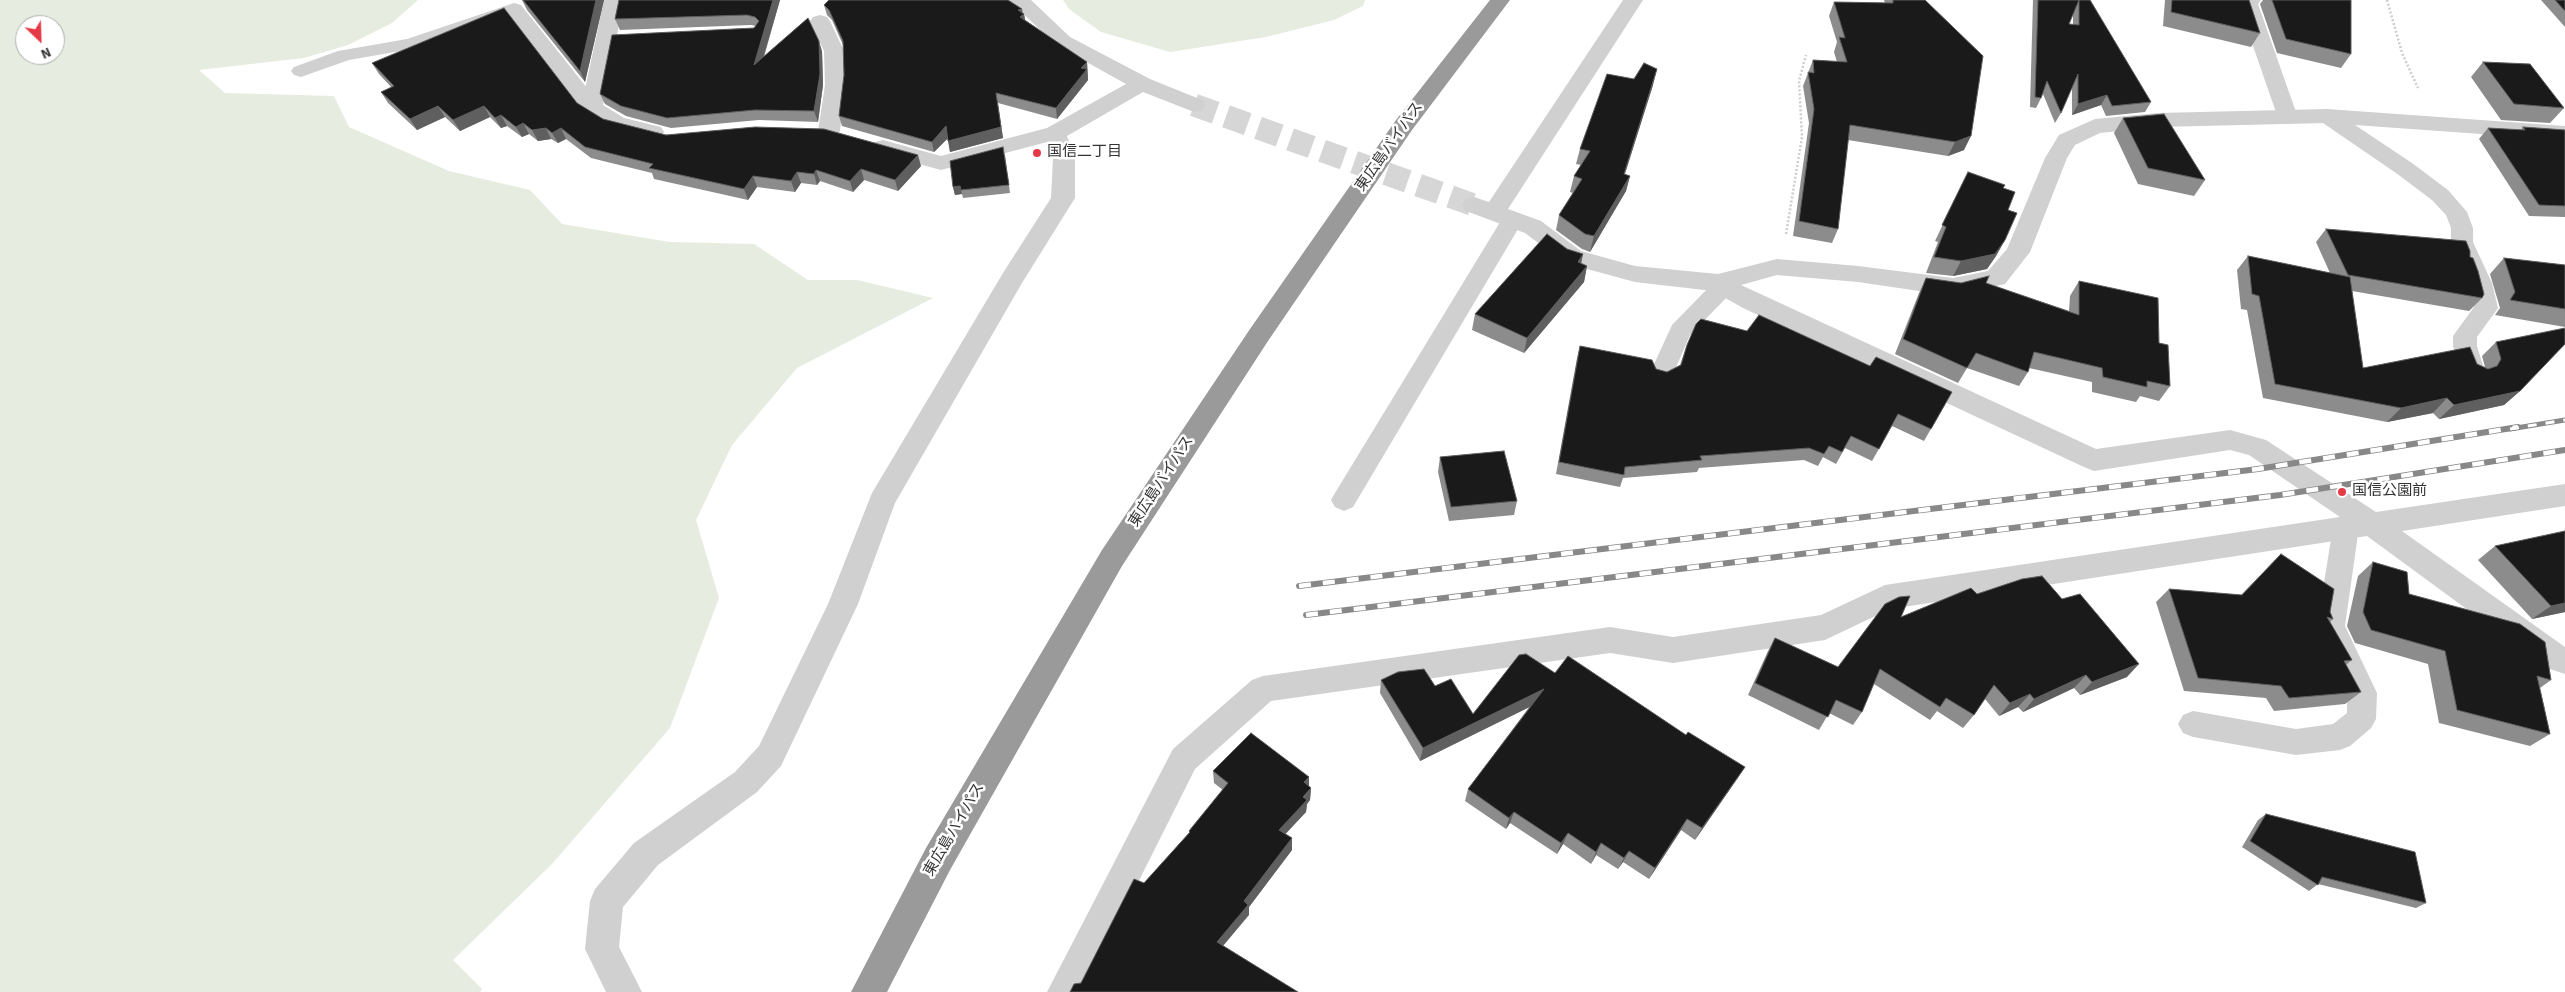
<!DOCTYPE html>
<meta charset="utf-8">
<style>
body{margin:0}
#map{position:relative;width:2565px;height:992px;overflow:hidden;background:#fff;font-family:"Source Sans 3",sans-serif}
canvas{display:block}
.north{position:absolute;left:15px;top:15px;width:50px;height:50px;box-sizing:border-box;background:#fff;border:1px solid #adadad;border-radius:50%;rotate:156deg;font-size:14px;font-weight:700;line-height:20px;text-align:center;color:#333}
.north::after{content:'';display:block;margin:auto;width:18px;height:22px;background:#e63946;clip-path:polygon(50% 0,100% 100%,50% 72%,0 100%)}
</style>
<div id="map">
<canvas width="2565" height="992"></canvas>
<div class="north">N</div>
</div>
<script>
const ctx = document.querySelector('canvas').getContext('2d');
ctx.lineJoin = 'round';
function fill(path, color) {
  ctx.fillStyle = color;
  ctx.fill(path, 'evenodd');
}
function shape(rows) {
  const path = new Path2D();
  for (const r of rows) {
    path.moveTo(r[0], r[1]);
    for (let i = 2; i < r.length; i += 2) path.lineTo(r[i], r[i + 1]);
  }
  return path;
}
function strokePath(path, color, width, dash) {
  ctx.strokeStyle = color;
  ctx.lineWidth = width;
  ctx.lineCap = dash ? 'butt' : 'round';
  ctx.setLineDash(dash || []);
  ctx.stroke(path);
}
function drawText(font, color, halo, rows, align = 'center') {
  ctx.font = font + ' "Source Sans 3","Noto Sans JP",sans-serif';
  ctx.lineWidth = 5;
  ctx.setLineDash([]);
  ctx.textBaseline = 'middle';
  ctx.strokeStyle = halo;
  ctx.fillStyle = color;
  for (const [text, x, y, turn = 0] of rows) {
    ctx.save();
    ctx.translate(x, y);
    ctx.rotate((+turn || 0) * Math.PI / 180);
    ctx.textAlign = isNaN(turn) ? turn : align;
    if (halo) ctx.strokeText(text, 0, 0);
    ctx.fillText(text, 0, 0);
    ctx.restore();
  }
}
const green = shape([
 [0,0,418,0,392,23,348,45,304,58,199,70,225,93,334,96,349,127,449,171,530,190,562,224,669,242,754,244,808,280,857,280,933,298,797,368,732,445,696,520,719,598,670,728,552,864,453,960,482,989,480,992,0,992],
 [25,25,55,25,55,55,25,55],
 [1063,0,1365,0,1363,6,1334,20,1266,37,1170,52,1101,32,1069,9]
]);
const streetTunnel = shape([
 [1194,105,1474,205]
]);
const path = shape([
 [2387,0,2402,53,2418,88],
 [1786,234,1802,137,1799,81,1806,55]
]);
const lane = shape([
 [2240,0,2261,0,2258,4,2297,115,2294,120,2287,122,2280,120,2277,115,2238,3,2240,0],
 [514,3,521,5,599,103,602,108,599,113,592,115,585,113,510,17,418,48,349,60,301,77,294,75,291,71,294,67,338,51,407,39,514,3],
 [820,15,827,17,830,21,844,51,845,85,840,131,836,136,829,138,822,136,818,131,825,85,824,51,810,21,813,17,820,15],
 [2327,109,2334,111,2412,163,2448,190,2467,212,2473,228,2473,242,2492,283,2498,308,2477,337,2477,346,2485,372,2482,378,2473,381,2464,378,2453,346,2453,336,2474,307,2468,283,2451,242,2451,228,2446,215,2432,200,2396,173,2320,121,2317,116,2320,111,2327,109],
 [1513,211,1521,214,1524,219,1353,507,1344,511,1335,507,1331,500,1335,493,1505,214,1513,211],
 [1723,279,1731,281,1735,287,1731,293,1690,335,1671,379,1662,382,1653,379,1650,373,1672,325,1715,281,1723,279],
 [2346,516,2355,519,2359,527,2345,626,2377,693,2376,719,2371,728,2350,746,2340,750,2296,755,2193,737,2183,733,2178,724,2183,715,2193,711,2296,729,2333,724,2347,713,2347,693,2317,626,2333,527,2337,519,2346,516]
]);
const street = shape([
 [604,0,624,0,603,105,624,118,661,127,664,132,661,137,653,139,609,128,584,113,581,108,604,0],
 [1009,0,1031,0,1070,37,1150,79,1202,100,1205,105,1202,110,1194,112,1143,92,1067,136,1075,158,1075,198,1022,283,895,503,858,604,781,766,757,792,658,865,623,907,619,947,642,992,606,992,585,949,590,901,595,889,634,843,735,772,759,746,828,604,872,493,1003,273,1051,198,1053,158,1047,142,941,170,875,152,872,147,875,142,883,140,941,156,1047,128,1126,84,1056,45,1009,0],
 [1623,0,1643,0,1508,209,1541,221,1581,251,1635,266,1718,274,1777,259,1858,266,1953,278,1988,271,2007,249,2045,158,2059,135,2095,119,2158,113,2327,109,2565,126,2565,140,2327,123,2158,127,2100,133,2075,145,2067,158,2030,252,2005,284,1953,296,1858,282,1777,275,1741,285,2096,449,2230,430,2266,440,2376,512,2565,484,2565,506,2402,531,2565,647,2565,674,2547,668,2367,536,1890,609,1825,640,1673,663,1610,653,1271,701,1195,769,1083,992,1047,992,1173,749,1252,680,1263,676,1610,627,1673,637,1821,615,1885,585,2340,517,2249,455,2230,450,2094,471,2084,467,1743,308,1713,291,1635,282,1565,263,1525,233,1466,211,1462,205,1466,199,1474,197,1489,202,1623,0]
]);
const highway = shape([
 [1490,0,1510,0,1412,130,1268,341,1122,566,950,870,887,992,851,992,926,848,1102,550,1250,329,1396,120,1490,0]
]);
const railFar1 = shape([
 [2510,429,2565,420]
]);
const rail = shape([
 [1299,586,2258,469,2518,427],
 [1306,615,2280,495,2565,450]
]);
const wall = shape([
 [522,0,604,0,585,82,527,10],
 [619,0,780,0,764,57,822,51,823,85,818,122,759,120,671,128,626,116,605,104,600,94,754,28,756,26,751,25,620,30,615,19],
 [1884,0,1925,0,1964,150,1948,156,1848,140,1838,229,1832,243,1793,236,1809,123,1803,86,1813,60,1837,62,1834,52,1837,42,1829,16,1834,2,1885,3],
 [2033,0,2090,0,2151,102,2145,112,2106,116,2101,105,2072,115,2072,87,2061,113,2055,123,2043,94,2036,108,2030,107],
 [2073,14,2073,25,2069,24],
 [2165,0,2249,0,2260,33,2251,47,2163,26],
 [2263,0,2351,0,2351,54,2341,68,2277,53,2260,4],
 [2541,0,2565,0,2565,27],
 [824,5,1022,9,1022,13,1024,14,1025,20,1087,62,1088,80,1057,119,998,103,1003,138,950,152,948,138,934,152,842,126,839,116,844,75,843,45,832,20,827,15],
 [2483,62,2564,108,2550,123,2501,120,2471,77],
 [372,63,577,103,603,119,666,135,921,166,898,191,864,180,853,192,820,181,817,185,801,183,795,192,757,187,748,200,654,179,652,173,591,158,566,139,558,143,551,139,538,141,529,134,522,137,507,126,501,128,490,117,460,131,445,117,417,130,388,103,381,92,392,88,379,74],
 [1653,85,1625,174,1630,176,1626,191,1590,252,1582,249,1556,230,1559,215,1573,193,1570,192,1574,176,1581,165,1576,164,1580,149],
 [2123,118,2205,180,2194,196,2138,184,2114,133],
 [2523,127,2565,130,2565,217,2529,216,2479,139,2488,128,2521,130],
 [1005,155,1010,193,963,198,962,194,955,195,953,187],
 [1968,172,2008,210,2005,240,1996,256,1987,269,1953,276,1926,273,1938,242,1935,241],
 [2326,229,2470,257,2482,298,2469,311,2352,291,2363,368,2477,364,2485,367,2482,356,2496,342,2520,391,2504,405,2439,419,2433,413,2387,422,2263,398,2247,310,2241,309,2237,270,2248,256,2330,273,2316,242],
 [1567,249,1583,254,1581,263,1587,266,1584,282,1524,353,1472,330,1475,314],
 [2504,258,2565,265,2565,327,2495,315,2500,308,2490,274],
 [1926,278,1961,283,1986,283,2069,311,2070,296,2079,281,2159,343,2170,386,2159,401,2140,396,2136,402,2092,392,2092,382,2029,368,2028,372,2019,386,1967,368,1958,383,1895,354,1919,293],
 [1687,345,1870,366,1952,392,1924,441,1892,426,1872,461,1845,448,1836,464,1823,457,1818,466,1804,460,1699,468,1697,472,1623,478,1620,487,1556,474,1577,358,1580,346,1667,372,1680,365],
 [1440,457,1517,501,1514,515,1449,521,1438,472],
 [2495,546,2565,612,2532,619,2478,560],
 [2281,554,2330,612,2333,619,2330,622,2352,660,2346,665,2361,692,2345,704,2274,711,2266,698,2184,691,2156,602,2169,589,2241,595],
 [2373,562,2409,594,2551,680,2540,688,2550,734,2530,746,2439,723,2428,664,2355,643,2347,626,2358,576],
 [1977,594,2127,677,2080,695,2074,688,2023,712,2018,707,1999,716,1985,699,1974,715,1963,728,1937,711,1930,720,1874,684,1862,712,1853,725,1829,713,1819,730,1748,695,1768,651,1775,638,1838,667,1901,617],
 [1555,673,1686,735,1745,767,1737,779,1695,840,1681,830,1649,879,1623,862,1618,869,1596,855,1591,864,1563,844,1557,854,1510,823,1506,829,1465,801,1468,789,1530,706,1420,761,1380,693,1381,680,1435,686,1473,714],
 [1213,771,1309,786,1311,788,1310,800,1307,804,1306,812,1285,834,1292,838,1292,850,1249,907,1249,915,1081,983,1144,883,1189,834,1189,831,1223,790,1214,783],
 [2266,814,2426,903,2416,908,2318,884,2309,891,2242,847,2258,820]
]);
const shadedWall = shape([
 [596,0,604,0,585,82,580,71],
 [773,0,780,0,758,75,754,65],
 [1022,9,1023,15,1024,14,1026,25,1020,21,1018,10],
 [819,41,822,51,823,85,818,122,814,111],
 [1087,62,1088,80,1057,119,1056,108,1081,68],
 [1657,69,1653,85,1620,189,1624,174],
 [996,93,1003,138,950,152,948,141],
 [2107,95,2101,105,2072,115,2078,104],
 [438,106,445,117,417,130,410,119],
 [484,106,490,117,460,131,453,120],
 [501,115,507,126,501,128,495,118],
 [523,123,529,134,522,137,516,127],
 [946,126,949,137,934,152,932,142],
 [546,128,551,139,538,141,532,130],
 [561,128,566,139,558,143,552,133],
 [1971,136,1964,150,1948,156,1955,142],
 [918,155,921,166,898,191,895,180],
 [861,169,864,180,853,192,850,181],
 [816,170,820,181,817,185,814,174],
 [797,172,801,183,795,192,791,181],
 [753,176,757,187,748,200,744,189],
 [1630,176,1626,191,1590,252,1594,236],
 [960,186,962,194,955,195,953,187],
 [2005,240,1996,256,1987,269,1953,276,1961,261],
 [1583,254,1580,269,1578,262],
 [1587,266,1584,282,1524,353,1527,338],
 [2520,391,2504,405,2439,419,2454,405],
 [2447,398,2433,413,2387,422,2401,408],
 [2565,603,2565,612,2532,619,2551,606],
 [2139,664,2127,677,2080,695,2092,682],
 [2086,675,2074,688,2023,712,2034,699],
 [1544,689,1540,702,1420,761,1423,748],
 [2030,694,2018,707,1999,716,2010,703],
 [1745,767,1737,779,1695,840,1702,828],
 [1309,777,1309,789,1304,782],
 [1311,788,1310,800,1307,804,1306,812,1279,841,1279,830],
 [1514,812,1510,823,1506,829,1509,818],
 [1687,819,1681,830,1649,879,1655,868],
 [1568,833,1563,844,1557,854,1561,843],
 [1292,838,1292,850,1249,907,1249,915,1218,952,1217,942,1244,901],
 [1601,843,1596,855,1591,864,1596,852],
 [1629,851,1623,862,1618,869,1624,858]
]);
const building = shape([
 [523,0,596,0,580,71,523,0],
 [619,0,773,0,754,65,808,18,819,41,820,74,814,111,755,110,667,118,621,106,600,94,612,35,754,28,759,21,755,17,747,15,615,19,619,0],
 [829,0,1008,0,1022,9,1018,10,1024,14,1020,17,1087,62,1081,68,1087,69,1056,108,996,93,1001,127,948,141,946,126,932,142,839,116,844,75,843,41,829,10,824,5,829,0],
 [1893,0,1925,0,1983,56,1971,136,1955,142,1850,125,1838,229,1799,221,1814,109,1808,72,1814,73,1813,60,1847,62,1839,37,1845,38,1834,2,1893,3,1893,0],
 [2038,0,2079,0,2069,24,2079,25,2079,0,2090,0,2151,102,2112,106,2107,95,2078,104,2078,74,2061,113,2047,81,2041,98,2035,97,2038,0],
 [2172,0,2249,0,2260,33,2171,12,2172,0],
 [2272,0,2351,0,2351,54,2286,39,2272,0],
 [2555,0,2565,0,2565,11,2555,0],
 [504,8,577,103,603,119,666,135,755,127,824,129,918,155,895,180,861,169,850,181,816,170,814,174,797,172,791,181,753,176,744,189,649,168,653,164,585,147,561,128,552,133,546,128,532,130,523,123,516,127,501,115,495,118,484,106,453,120,438,106,410,119,381,92,394,86,372,63,504,8],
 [2483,62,2530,64,2564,108,2514,104,2483,62],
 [1644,63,1657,69,1624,174,1630,176,1594,236,1585,234,1559,215,1582,179,1574,176,1590,151,1580,149,1607,74,1634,79,1644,63],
 [2164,114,2205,180,2148,168,2123,118,2164,114],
 [2523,127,2565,130,2565,206,2539,205,2488,128,2525,130,2523,127],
 [1003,147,1009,185,961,190,960,186,953,187,950,161,1003,147],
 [1968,172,2005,185,2003,188,2015,192,2008,210,2017,213,2005,240,1995,254,1961,261,1934,257,1946,227,1942,225,1968,172],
 [2326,229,2466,241,2470,251,2470,257,2473,258,2478,271,2484,294,2482,298,2348,275,2326,229],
 [1547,234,1567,249,1583,254,1578,262,1587,266,1527,338,1475,314,1547,234],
 [2248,256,2350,277,2363,368,2470,347,2477,364,2488,369,2497,366,2501,359,2496,342,2565,328,2565,344,2520,391,2454,405,2447,398,2401,408,2275,384,2259,296,2252,294,2248,256],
 [2504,258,2565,265,2565,309,2510,300,2515,292,2504,258],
 [1989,276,1986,283,2079,315,2079,281,2158,298,2159,343,2168,345,2170,386,2147,381,2147,387,2103,377,2102,368,2034,352,2028,372,1976,353,1967,368,1903,339,1926,278,1961,283,1989,276],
 [1759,315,1870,366,1876,357,1952,392,1931,429,1898,414,1879,449,1851,436,1842,452,1829,446,1824,454,1809,448,1700,456,1702,460,1625,467,1624,475,1559,462,1580,346,1652,360,1656,369,1667,372,1681,365,1687,345,1696,324,1701,319,1747,331,1759,315],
 [1504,451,1517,501,1451,507,1440,457,1504,451],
 [2565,531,2565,603,2551,606,2495,546,2565,531],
 [2281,554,2334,589,2330,612,2333,619,2327,617,2352,660,2344,661,2361,692,2289,698,2281,686,2198,678,2169,589,2242,595,2281,554],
 [2373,562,2407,572,2409,594,2520,624,2545,642,2551,680,2537,676,2550,734,2457,710,2445,651,2371,630,2363,612,2373,562],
 [2042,576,2062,599,2080,594,2139,664,2092,682,2086,675,2034,699,2030,694,2010,703,1994,685,1974,715,1946,698,1940,707,1880,669,1862,712,1836,700,1828,717,1755,683,1775,638,1838,667,1885,604,1899,597,1910,596,1901,617,1971,588,1977,594,2022,579,2042,576],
 [1526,654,1555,673,1568,656,1686,735,1688,732,1745,767,1702,828,1687,819,1655,868,1629,851,1624,858,1601,843,1596,852,1568,833,1561,843,1514,812,1509,818,1468,789,1544,689,1423,748,1381,680,1398,672,1424,669,1435,686,1451,679,1473,714,1519,655,1526,654],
 [1251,733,1309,777,1304,782,1311,788,1303,797,1307,800,1279,830,1292,838,1244,901,1248,905,1217,942,1298,992,1070,992,1074,984,1081,983,1134,879,1144,883,1190,832,1189,831,1228,783,1213,771,1251,733],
 [2266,814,2415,852,2426,903,2322,877,2318,885,2250,841,2266,814]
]);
const markers = [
 [1037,153,5,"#e63946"],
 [2342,492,5,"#e63946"]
];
const streetNames = [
 ["東広島バイパス",1390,147,-55],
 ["東広島バイパス",1162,482,-57],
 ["東広島バイパス",955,830,-60]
];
const poiNames = [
 ["国信二丁目",1047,153],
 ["国信公園前",2352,492]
];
fill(green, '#e6ecdf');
strokePath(streetTunnel, '#d6d6d6', 23, [23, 11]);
strokePath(path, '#cdcdcd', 2.5, [2, 2]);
fill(lane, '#d0d0d0');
fill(street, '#d0d0d0');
fill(highway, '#9a9a9a');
strokePath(railFar1, '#888', 5);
strokePath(rail, '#888', 6);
strokePath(railFar1, '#fff', 3, [9]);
strokePath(rail, '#fff', 4.5, [12]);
fill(wall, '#8c8c8c');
fill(shadedWall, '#5f5f5f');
fill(building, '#1a1a1a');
strokePath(building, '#5f5f5f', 1);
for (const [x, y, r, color] of markers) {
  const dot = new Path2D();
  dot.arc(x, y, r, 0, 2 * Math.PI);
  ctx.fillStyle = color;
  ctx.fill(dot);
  strokePath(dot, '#fff', 2);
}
drawText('15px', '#333', '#fff', streetNames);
drawText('15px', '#333', '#fff', poiNames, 'left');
</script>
